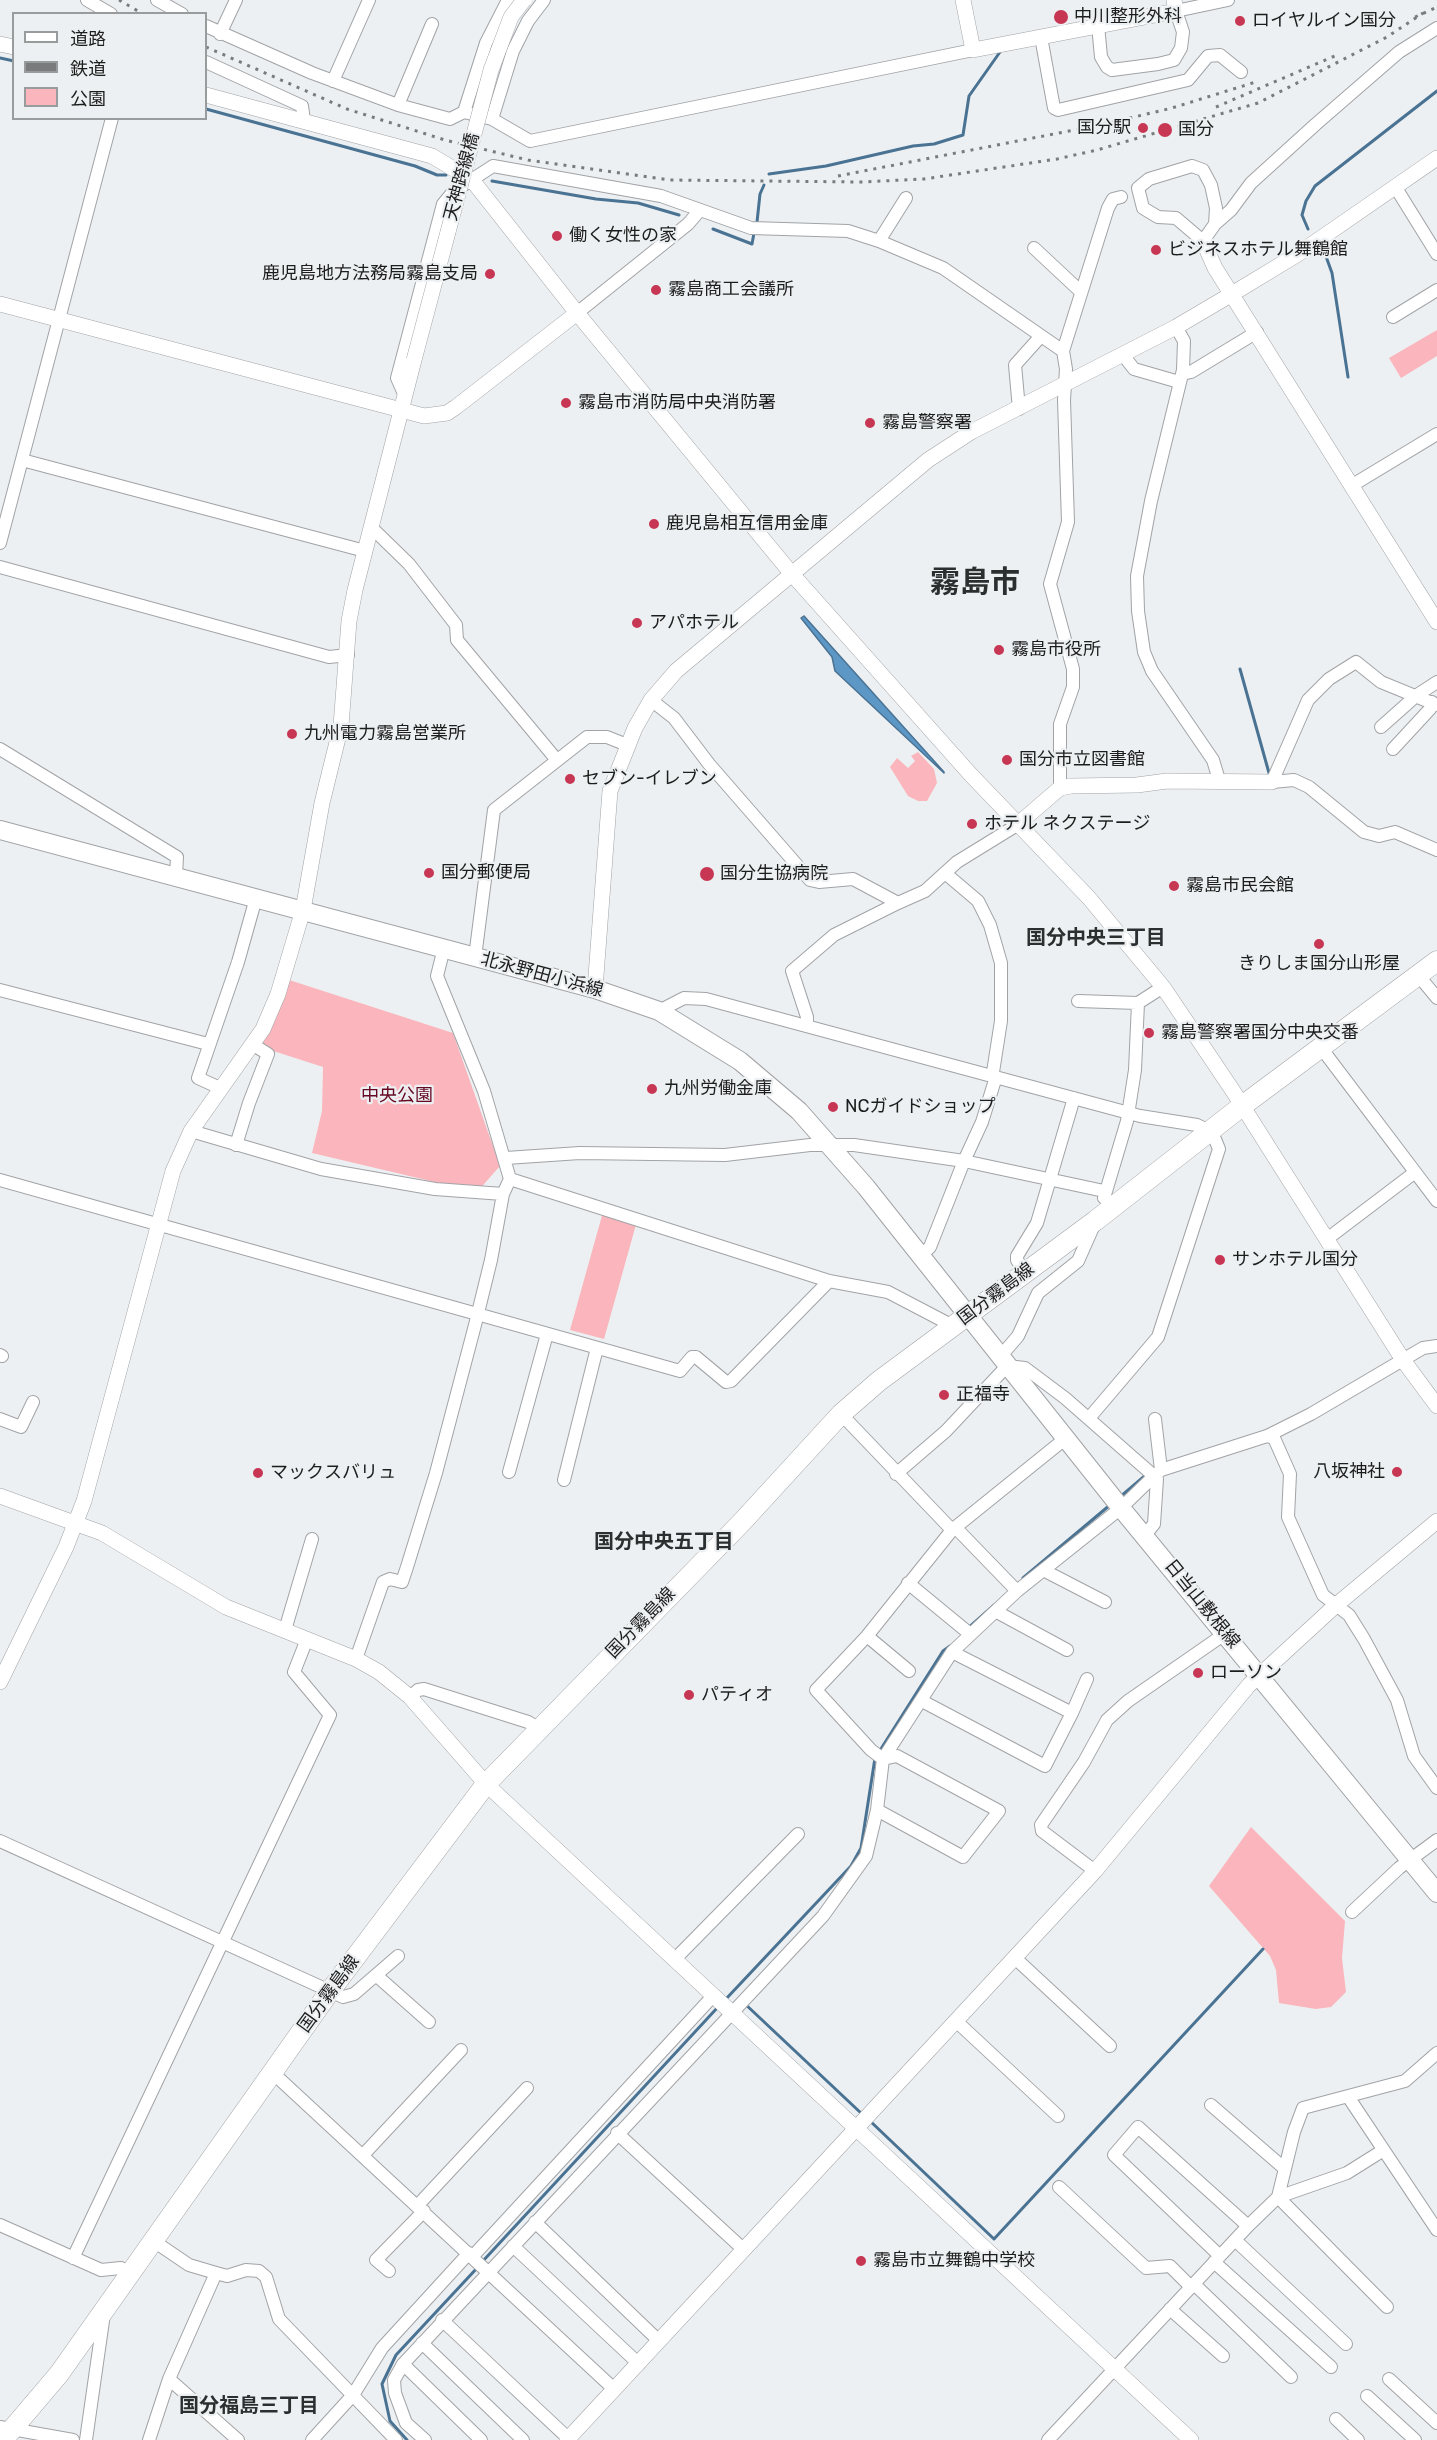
<!DOCTYPE html>
<meta charset="utf-8">
<style>
body{margin:0}
#map{position:relative;width:1437px;height:2440px;overflow:hidden;background:#edf0f2;font-family:Rubik,"Noto Sans JP",sans-serif}
canvas{display:block}
.legend{position:absolute;left:12px;top:12px;width:195px;height:108px;box-sizing:border-box;background:#edf0f2;border:2px solid #999c9d;margin:0;padding:8px 10px;list-style:none;font-size:18px;color:#1c1d1d}
.legend li{display:flex;align-items:center;gap:12px;height:30px}
.legend b{width:30px;border:2px solid #999c9d}
</style>
<div id="map">
<canvas width="1437" height="2440"></canvas>
<ul class="legend">
<li><b style="height:8px;background:#fff"></b>道路</li>
<li><b style="height:8px;background:#797b7c"></b>鉄道</li>
<li><b style="height:16px;background:#fab6bc"></b>公園</li>
</ul>
</div>
<script>
const ctx = document.querySelector('canvas').getContext('2d');
ctx.lineJoin = 'round';
function fill(path, color) {
  ctx.fillStyle = color;
  ctx.fill(path, 'evenodd');
}
function shape(rows) {
  const path = new Path2D();
  for (const r of rows) {
    path.moveTo(r[0], r[1]);
    for (let i = 2; i < r.length; i += 2) path.lineTo(r[i], r[i + 1]);
  }
  return path;
}
function strokePath(path, color, width, dash) {
  ctx.strokeStyle = color;
  ctx.lineWidth = width;
  ctx.lineCap = dash ? 'butt' : 'round';
  ctx.setLineDash(dash || []);
  ctx.stroke(path);
}
function drawText(font, color, halo, rows, align = 'center') {
  ctx.font = font + ' Rubik,"Noto Sans JP",sans-serif';
  ctx.lineWidth = 4.5;
  ctx.setLineDash([]);
  ctx.textBaseline = 'middle';
  ctx.strokeStyle = halo;
  ctx.fillStyle = color;
  for (const [text, x, y, turn = 0] of rows) {
    ctx.save();
    ctx.translate(x, y);
    ctx.rotate((+turn || 0) * Math.PI / 180);
    ctx.textAlign = isNaN(turn) ? turn : align;
    if (halo) ctx.strokeText(text, 0, 0);
    ctx.fillText(text, 0, 0);
    ctx.restore();
  }
}
const green = shape([
 [1437,330,1437,356,1401,378,1389,358],
 [918,752,934,769,937,783,927,801,918,801,908,796,890,767,897,758,908,768,915,761,911,756],
 [283,978,453,1033,500,1166,477,1192,312,1153,322,1111,323,1067,261,1047],
 [603,1212,637,1221,604,1339,570,1330],
 [1251,1827,1345,1921,1342,1958,1346,1992,1331,2007,1316,2009,1279,2003,1276,1970,1270,1956,1209,1886]
]);
const water = shape([
 [804,616,944,772,944,773,835,671,832,657,801,618,804,616]
]);
const stream = shape([
 [0,58,14,61],
 [206,109,415,166,437,175,446,175],
 [769,174,826,166,913,146,934,144,963,135,969,96,1000,52],
 [492,181,596,199,638,203,679,215],
 [757,222,760,194,764,185],
 [713,229,752,244,754,233],
 [1308,229,1302,215,1306,201,1315,186,1437,91],
 [1324,251,1332,273,1348,377],
 [1240,669,1269,773],
 [1120,1497,1147,1474],
 [1023,1578,1110,1505],
 [968,1628,994,1605],
 [879,1752,943,1651,950,1646],
 [725,2000,851,1866,861,1848,875,1758],
 [744,2003,862,2114],
 [869,2120,994,2239,1263,1949],
 [482,2262,718,2007],
 [407,2440,390,2421,382,2384,396,2355,478,2267]
]);
const minor = shape([
 [87,0,111,14],
 [157,0,182,14],
 [1098,25,1101,57,1107,67,1112,70,1158,64,1174,60,1181,48,1183,32,1176,11,1228,0],
 [206,26,312,73,398,105,450,119,464,112,492,119,530,141,973,50],
 [220,34,236,0],
 [1041,37,1054,108,1058,110,1188,80,1208,56,1220,55,1241,72],
 [206,62,302,106,304,120],
 [333,81,369,0],
 [398,105,432,24],
 [464,112,486,43,508,0],
 [492,119,513,51,528,21,544,0],
 [1192,166,1203,170,1211,185,1216,208,1215,224,1203,241,1176,218,1158,217,1143,208,1138,188,1149,179,1192,166],
 [1396,188,1437,254],
 [1215,224,1231,210,1251,183,1316,124,1399,52,1437,28],
 [879,241,906,198],
 [1034,248,1080,291],
 [577,313,688,224,700,210],
 [1393,317,1437,290],
 [1176,327,1184,341,1183,370,1151,501,1137,576,1138,611,1144,652,1152,671,1213,760,1219,780],
 [1123,355,1134,369,1179,382],
 [1182,374,1191,372,1257,332],
 [405,396,397,378,443,204,453,192,493,166,661,196,751,228,848,231,879,241,943,268,1063,351],
 [1019,409,1015,365,1041,336],
 [22,460,365,551],
 [1351,486,1437,434],
 [371,527,409,564,456,625,457,640,556,759],
 [0,543,112,118],
 [0,567,329,657,348,655],
 [651,700,674,718,709,764,810,880,819,882,853,879,898,903,925,891,957,862,1017,825],
 [1381,727,1417,695,1437,682],
 [0,749,177,857,176,876],
 [1393,749,1430,709,1432,702],
 [1272,782,1308,700,1329,679,1356,662,1381,682,1437,705],
 [1272,782,1294,780,1309,787,1364,832,1379,836,1395,832,1437,850],
 [1060,788,1060,724,1073,687,1073,669,1050,584,1068,522,1064,400,1066,369,1063,351,1108,208,1113,199,1121,197],
 [475,957,494,810,587,737,607,737,627,745],
 [1418,975,1437,998],
 [0,990,208,1044],
 [1078,1001,1138,1003],
 [659,1011,684,998,706,999,1140,1116,1197,1125,1212,1132,1219,1149,1158,1337,1090,1417],
 [807,1026,807,1017,792,971,834,935,898,903],
 [1322,1049,1437,1201],
 [220,1088,198,1078,238,962,256,898],
 [191,1131,321,1169,435,1189,503,1194],
 [236,1145,249,1103,268,1054,252,1044],
 [506,1158,580,1153,725,1155,810,1145,854,1145,964,1161,1104,1191],
 [510,1179,829,1281,888,1292,953,1326],
 [0,1180,680,1371,692,1357,696,1357,726,1382,731,1381,829,1281],
 [1104,1198,1127,1121,1135,1070,1138,1003,1163,987],
 [1327,1239,1414,1173],
 [920,1257,930,1247,964,1161,982,1122,995,1080,993,1072,1001,1021,1001,963,990,925,978,901,945,873],
 [1025,1273,1017,1260,1017,1256,1037,1223,1074,1098],
 [0,1355,2,1356],
 [1000,1357,1018,1336,1038,1293,1078,1261,1094,1225],
 [841,1414,952,1530],
 [0,1419,21,1427,33,1402],
 [1155,1419,1161,1470],
 [1267,1436,1274,1438,1290,1474,1288,1517,1323,1595,1349,1615,1364,1639,1397,1700,1414,1756,1437,1788],
 [509,1472,547,1334],
 [896,1474,946,1431,1007,1366,1025,1368,1065,1398,1154,1476,1161,1470,1267,1436,1311,1414,1423,1348,1437,1346],
 [564,1480,597,1348],
 [955,1527,1017,1591],
 [1045,1571,1105,1602],
 [908,1583,970,1634],
 [997,1612,1067,1650],
 [285,1630,312,1539],
 [867,1636,909,1671],
 [356,1659,383,1582,390,1579,402,1582,407,1567,436,1473,475,1325,491,1260,503,1194,510,1179,484,1091,437,976,444,948],
 [410,1697,418,1690,424,1689,528,1722,538,1728],
 [922,1701,1045,1766,1072,1713,952,1652],
 [1072,1713,1087,1679],
 [877,1810,963,1857,999,1811,897,1756,883,1759,871,1750,816,1690,867,1636,952,1530,1066,1438],
 [0,1841,343,1997,354,1994,398,1956],
 [1095,1871,1042,1831,1041,1825,1084,1762,1107,1720,1128,1701,1226,1633],
 [1352,1912,1399,1868,1437,1840],
 [1015,1958,1110,2046],
 [674,1960,798,1834],
 [377,1976,429,2022],
 [956,2021,1058,2116],
 [273,2073,614,2389],
 [1349,2098,1437,2230],
 [1211,2105,1285,2169],
 [617,2133,743,2249],
 [364,2154,461,2050],
 [1059,2187,1146,2268,1170,2266,1191,2287],
 [1278,2197,1294,2132,1303,2108,1405,2081,1437,2053],
 [1278,2197,1387,2307],
 [418,2205,527,2088],
 [535,2222,659,2341],
 [0,2225,101,2270,121,2268,131,2274],
 [1235,2240,1346,2344],
 [155,2242,189,2265,216,2273,227,2276,246,2270,259,2271,266,2277,279,2319,396,2440],
 [513,2246,639,2364],
 [473,2256,713,1996],
 [1220,2256,1114,2155,1138,2127,1248,2226],
 [73,2258,330,1715,294,1672,307,1639],
 [1214,2262,1331,2367],
 [389,2271,376,2260,424,2211],
 [1194,2284,1291,2377],
 [1170,2309,1223,2356],
 [442,2320,570,2440],
 [422,2343,523,2440],
 [403,2364,481,2440],
 [169,2379,238,2440],
 [1389,2379,1437,2423],
 [1367,2396,1415,2440],
 [1336,2419,1358,2440],
 [0,2427,73,2440],
 [86,2440,104,2314],
 [149,2440,169,2379,216,2273],
 [312,2440,353,2395,382,2348,469,2253],
 [425,2440,406,2423,395,2393,394,2380,403,2364,823,1916,866,1856,877,1810,883,1759,952,1652,1017,1591,1121,1508,1154,1476,1157,1479,1154,1524,1145,1535],
 [1048,2440,1248,2226,1278,2197,1347,2173,1382,2151]
]);
const tertiary = shape([
 [963,0,973,50,1176,11,1174,0],
 [0,44,14,47],
 [206,95,432,156,472,180,577,313,791,573,971,775,1089,898,1163,987,1233,1091,1403,1360,1437,1406],
 [1203,241,1215,268,1437,622],
 [0,304,424,416,447,413,456,407,577,313],
 [1017,825,1060,788,1071,786,1137,785,1167,781,1272,782],
 [595,989,610,791,635,728,651,700,676,671,928,460,971,432,1176,327,1232,294,1298,254,1437,158],
 [0,1496,102,1533,226,1607,356,1659,379,1672,410,1697,486,1784,1191,2440],
 [0,1682,66,1547,84,1501,173,1171,191,1131,263,1029,278,994,303,910,322,803,341,726,349,621,355,590,414,360],
 [567,2440,1095,1871,1249,1685,1335,1606,1437,1521]
]);
const secondary = shape([
 [0,830,595,989,659,1011,740,1061,799,1111,866,1187,1121,1508,1437,1893]
]);
const primary = shape([
 [3,2440,59,2374,330,1991,486,1784,741,1523,841,1414,879,1381,1095,1221,1242,1106,1437,961]
]);
const rail = shape([
 [119,0,143,14],
 [1415,17,1437,7],
 [206,47,347,109,445,140,528,160,670,180,861,182,924,179,1057,159,1097,150,1258,103,1387,37,1423,13],
 [1216,107,1337,55],
 [838,176,1105,124,1172,108,1259,81]
]);
const tertiaryBridge = shape([
 [414,360,491,70,511,17,524,0]
]);
const markers = [
 [1061,17,8,"#c73754"],
 [1240,21,6,"#c73754"],
 [1143,128,6,"#c73754"],
 [1165,130,8,"#c73754"],
 [557,236,6,"#c73754"],
 [1156,250,6,"#c73754"],
 [490,274,6,"#c73754"],
 [656,290,6,"#c73754"],
 [566,403,6,"#c73754"],
 [870,423,6,"#c73754"],
 [654,524,6,"#c73754"],
 [637,623,6,"#c73754"],
 [999,650,6,"#c73754"],
 [292,734,6,"#c73754"],
 [1007,760,6,"#c73754"],
 [570,779,6,"#c73754"],
 [972,824,6,"#c73754"],
 [429,873,6,"#c73754"],
 [707,874,8,"#c73754"],
 [1174,886,6,"#c73754"],
 [1319,944,6,"#c73754"],
 [1149,1033,6,"#c73754"],
 [652,1089,6,"#c73754"],
 [833,1107,6,"#c73754"],
 [1220,1260,6,"#c73754"],
 [944,1395,6,"#c73754"],
 [1397,1472,6,"#c73754"],
 [258,1473,6,"#c73754"],
 [1198,1673,6,"#c73754"],
 [689,1695,6,"#c73754"],
 [861,2261,6,"#c73754"]
];
const poiNames = [
 ["中川整形外科",1074,17],
 ["ロイヤルイン国分",1252,21],
 ["国分駅",1131,128,"right"],
 ["国分",1178,130],
 ["働く女性の家",569,236],
 ["ビジネスホテル舞鶴館",1168,250],
 ["鹿児島地方法務局霧島支局",478,274,"right"],
 ["霧島商工会議所",668,290],
 ["霧島市消防局中央消防署",578,403],
 ["霧島警察署",882,423],
 ["鹿児島相互信用金庫",666,524],
 ["アパホテル",649,623],
 ["霧島市役所",1011,650],
 ["九州電力霧島営業所",304,734],
 ["国分市立図書館",1019,760],
 ["セブン-イレブン",582,779],
 ["ホテル ネクステージ",984,824],
 ["国分郵便局",441,873],
 ["国分生協病院",720,874],
 ["霧島市民会館",1186,886],
 ["きりしま国分山形屋",1319,964,"center"],
 ["霧島警察署国分中央交番",1161,1033],
 ["九州労働金庫",664,1089],
 ["NCガイドショップ",845,1107],
 ["サンホテル国分",1232,1260],
 ["正福寺",956,1395],
 ["八坂神社",1385,1472,"right"],
 ["マックスバリュ",270,1473],
 ["ローソン",1210,1673],
 ["パティオ",701,1695],
 ["霧島市立舞鶴中学校",873,2261]
];
const streetNames = [
 ["天神跨線橋",462,177,-75],
 ["北永野田小浜線",542,975,15],
 ["国分霧島線",996,1294,-37],
 ["日当山敷根線",1202,1604,51],
 ["国分霧島線",641,1623,-46],
 ["国分霧島線",329,1994,-54]
];
const parkNames = [
 ["中央公園",397,1096]
];
const neighbourhoodNames = [
 ["国分中央三丁目",1096,938],
 ["国分中央五丁目",664,1542],
 ["国分福島三丁目",249,2406]
];
const townNames = [
 ["霧島市",975,583]
];
fill(green, '#fab6bc');
fill(water, '#5c97c6');
strokePath(water, '#497293', 1.5);
strokePath(stream, '#497293', 3);
strokePath(minor, '#a1a3a6', 14);
strokePath(tertiary, '#a1a3a6', 16);
strokePath(secondary, '#a1a3a6', 20);
strokePath(primary, '#a1a3a6', 21);
strokePath(minor, '#fff', 12);
strokePath(tertiary, '#fff', 15);
strokePath(secondary, '#fff', 18);
strokePath(primary, '#fff', 20);
strokePath(rail, '#797b7c', 3, [3, 6]);
strokePath(tertiaryBridge, '#a1a3a6', 16, []);
strokePath(tertiaryBridge, '#fff', 15);
for (const [x, y, r, color] of markers) {
  const dot = new Path2D();
  dot.arc(x, y, r, 0, 2 * Math.PI);
  ctx.fillStyle = color;
  ctx.fill(dot);
  strokePath(dot, '#edf0f2', 2);
}
drawText('18px', '#1c1d1d', '#edf0f2', poiNames, 'left');
drawText('18px', '#1c1d1d', '#edf0f2', streetNames);
drawText('18px', '#660822', '#edf0f2', parkNames);
drawText('bold 20px', '#2c2f30', '#edf0f2', neighbourhoodNames);
drawText('bold 30px', '#2c2f30', '#edf0f2', townNames);
</script>
